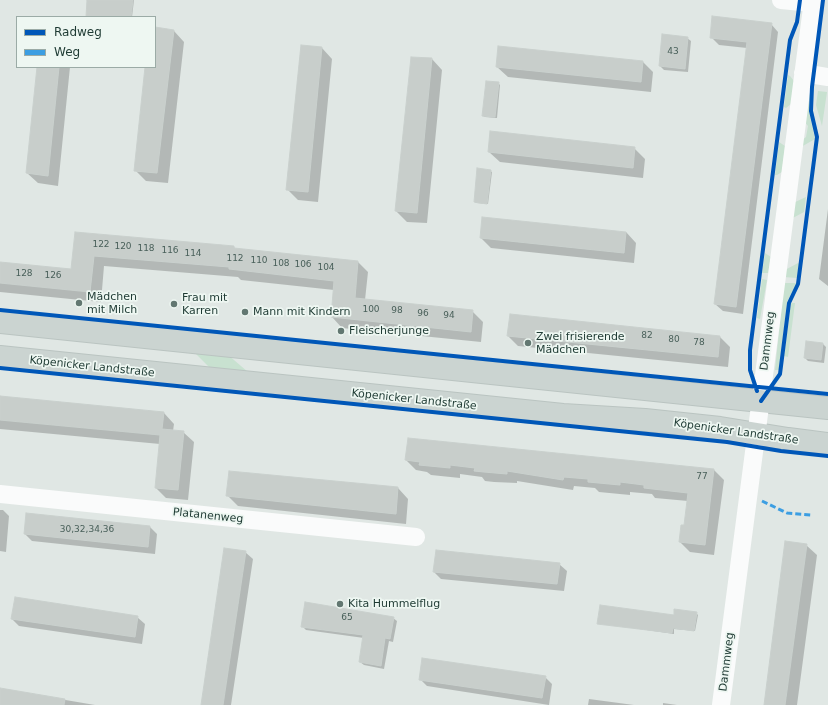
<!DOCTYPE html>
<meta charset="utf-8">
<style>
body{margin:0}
#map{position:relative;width:828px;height:705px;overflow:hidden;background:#e0e7e4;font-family:"DejaVu Sans",sans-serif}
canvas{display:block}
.legend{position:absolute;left:16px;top:16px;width:140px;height:52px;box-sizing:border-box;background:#eef7f2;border:1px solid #9baba6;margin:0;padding:5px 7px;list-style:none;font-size:12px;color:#1e3a33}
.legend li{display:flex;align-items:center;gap:8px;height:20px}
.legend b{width:20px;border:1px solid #9baba6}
</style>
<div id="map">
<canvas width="828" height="705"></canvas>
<ul class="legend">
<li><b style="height:5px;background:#0057b8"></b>Radweg</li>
<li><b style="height:5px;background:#3c9ee2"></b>Weg</li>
</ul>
</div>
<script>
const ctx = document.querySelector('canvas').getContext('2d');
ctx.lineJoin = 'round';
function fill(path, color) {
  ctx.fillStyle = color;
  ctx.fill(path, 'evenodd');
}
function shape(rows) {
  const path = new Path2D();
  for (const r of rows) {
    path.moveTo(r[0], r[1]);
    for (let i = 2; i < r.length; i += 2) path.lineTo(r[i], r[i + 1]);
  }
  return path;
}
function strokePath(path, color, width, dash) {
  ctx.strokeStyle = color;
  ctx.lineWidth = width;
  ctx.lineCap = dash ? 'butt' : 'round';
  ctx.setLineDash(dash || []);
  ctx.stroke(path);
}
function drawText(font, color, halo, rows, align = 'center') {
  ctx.font = font + ' "DejaVu Sans",sans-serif';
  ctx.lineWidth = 3.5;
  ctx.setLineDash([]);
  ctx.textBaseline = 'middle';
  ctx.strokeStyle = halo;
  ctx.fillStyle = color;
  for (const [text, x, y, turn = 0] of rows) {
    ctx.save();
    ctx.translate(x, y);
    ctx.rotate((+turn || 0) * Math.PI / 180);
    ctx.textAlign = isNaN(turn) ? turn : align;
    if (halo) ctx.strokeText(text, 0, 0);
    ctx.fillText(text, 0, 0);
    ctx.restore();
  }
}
const green = shape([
 [788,75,790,76,794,81,791,104,786,108,784,107],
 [818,91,827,92,822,126,816,105],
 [808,93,812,94,809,112,815,139,801,147,801,141,806,137,808,126,804,121],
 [779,142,785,146,782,172,777,175,775,175],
 [806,197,804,212,791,219,793,203],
 [765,253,771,257,768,273,762,273],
 [798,263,799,264,797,278,784,277,785,270],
 [762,279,767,280,760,319,757,318],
 [784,283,797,283,787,302,779,370,775,370],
 [791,303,795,303,788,357,784,356],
 [193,351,227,354,248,372,213,371]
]);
const shadow = shape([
 [88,0,134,0,132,17,87,17],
 [771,24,778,32,743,314,723,311,715,304,747,48,719,45,711,37],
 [155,28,174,31,184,42,168,183,146,181,135,170,146,67,155,67],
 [687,38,691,41,688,72,664,70,660,66],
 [301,46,322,48,332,59,318,202,298,200,287,189],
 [432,59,442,70,427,223,407,222,396,211],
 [643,62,653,72,651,92,508,77,497,67],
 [38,67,70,67,58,186,38,183,27,173],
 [498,83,500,85,497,118,485,117,483,116],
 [634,148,645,159,643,178,500,162,489,152],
 [490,171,492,172,488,204,476,203,475,202],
 [828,209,828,286,819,279],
 [626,232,636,243,634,263,491,248,481,238],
 [76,233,234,247,236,250,358,262,368,272,365,300,472,311,483,322,481,342,342,328,332,317,334,290,241,280,238,277,104,266,101,302,0,292,0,263,72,270],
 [508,336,720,337,730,347,728,367,518,346],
 [823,344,826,347,824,363,808,361,805,358],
 [0,397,164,413,174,424,173,431,183,432,194,442,188,500,166,498,156,488,160,444,0,429],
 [409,439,714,470,724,480,714,555,690,552,680,542,685,526,688,501,655,498,652,494,630,492,630,495,599,492,595,488,574,486,573,490,517,481,517,483,494,482,485,481,482,477,460,474,460,478,431,475,427,472,416,470,406,460],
 [398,488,408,499,406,524,238,506,228,496],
 [0,510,3,510,9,516,6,552,0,551],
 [150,527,157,534,155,554,32,541,25,534],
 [806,545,817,555,797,705,765,705],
 [245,552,253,559,231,705,202,705],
 [559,564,567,571,564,591,441,579,434,572],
 [696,613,698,615,695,631,674,629,674,634,598,623],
 [137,617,145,624,142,644,19,626,12,619],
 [393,618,397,621,393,642,389,641,384,669,364,665,360,662,364,638,306,630,302,626],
 [545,677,552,684,549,705,427,686,420,679],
 [1,689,95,705,0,705],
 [589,699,634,705,588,705],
 [663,703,677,705,663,705]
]);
const building = shape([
 [87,0,133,0,131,17,86,17,87,0],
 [712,16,772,23,736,307,714,304,747,42,710,38,712,16],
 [155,27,174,30,157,173,134,171,145,67,155,67,155,27],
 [662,34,688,37,685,69,659,66,662,34],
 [301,45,322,47,308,192,286,190,301,45],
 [498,46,643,61,641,82,496,67,498,46],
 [411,57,432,58,417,213,395,211,411,57],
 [37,67,59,67,48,176,26,173,37,67],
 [486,81,499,82,495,117,482,116,486,81],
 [490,131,635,147,633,168,488,152,490,131],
 [477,168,491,170,487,204,474,202,477,168],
 [482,217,626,232,624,253,480,238,482,217],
 [75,232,234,246,234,248,358,261,355,298,473,310,471,332,331,317,334,281,229,269,229,267,94,256,90,292,0,283,0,262,71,269,75,232],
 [510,314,720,336,718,357,507,336,510,314],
 [806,341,823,343,821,360,804,358,806,341],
 [0,396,164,412,162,429,184,431,178,490,155,488,160,435,0,420,0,396],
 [408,438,714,469,705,545,679,542,681,525,684,525,688,493,644,488,644,485,620,482,620,485,588,482,588,479,564,477,563,480,507,471,507,474,484,472,474,471,475,468,450,465,450,468,419,465,420,462,405,460,408,438],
 [229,471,398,487,396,514,226,496,229,471],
 [26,513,150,526,148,547,24,534,26,513],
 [785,541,807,544,785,705,764,705,785,541],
 [224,548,246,551,223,705,201,705,224,548],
 [436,550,560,563,557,584,433,572,436,550],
 [15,597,138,616,135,637,11,619,15,597],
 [305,602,394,617,390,639,385,638,381,666,359,662,363,635,301,627,305,602],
 [600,605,674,615,674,609,697,612,694,631,673,628,672,633,597,624,600,605],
 [422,658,546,676,542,698,419,680,422,658],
 [0,688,65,699,64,705,0,705,0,688]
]);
const minor = shape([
 [781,0,812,3],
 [803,73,828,77],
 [0,494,416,537],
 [721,705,813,0]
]);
const major = shape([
 [0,322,828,408],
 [0,357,563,415,645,420,720,428,788,439,828,444]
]);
const quiet = shape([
 [762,501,787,513,811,515]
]);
const cycleway = shape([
 [0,310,828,394],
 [0,368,727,442,781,451,828,456],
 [757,391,750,370,750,350,790,40,797,22,800,0],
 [761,401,780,374,789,303,798,284,817,137,811,111,812,87,823,0]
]);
const markers = [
 [79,303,4,"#627771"],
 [174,304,4,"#627771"],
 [245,312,4,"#627771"],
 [341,331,4,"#627771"],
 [528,343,4,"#627771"],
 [340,604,4,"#627771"]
];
const numberNames = [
 ["43",673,52],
 ["122",101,245],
 ["120",123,247],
 ["118",146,249],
 ["116",170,251],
 ["114",193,254],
 ["112",235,259],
 ["110",259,261],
 ["108",281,264],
 ["106",303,265],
 ["104",326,268],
 ["128",24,274],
 ["126",53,276],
 ["100",371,310],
 ["98",397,311],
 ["96",423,314],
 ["94",449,316],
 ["82",647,336],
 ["80",674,340],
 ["78",699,343],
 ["77",702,477],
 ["30,32,34,36",87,530],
 ["65",347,618]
];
const poiNames = [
 ["Mädchen",87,297],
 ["mit Milch",87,310],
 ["Frau mit",182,298],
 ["Karren",182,311],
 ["Mann mit Kindern",253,312],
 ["Fleischerjunge",349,331],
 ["Zwei frisierende",536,337],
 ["Mädchen",536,350],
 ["Kita Hummelflug",348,604]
];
const streetNames = [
 ["Dammweg",768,341,-83],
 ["Köpenicker Landstraße",92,367,6],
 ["Köpenicker Landstraße",414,400,6],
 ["Köpenicker Landstraße",736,432,8],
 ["Platanenweg",208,516,6],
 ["Dammweg",727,662,-83]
];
fill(green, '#c8e1d0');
fill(shadow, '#0003');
fill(building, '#c8cecb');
strokePath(building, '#c9d0cd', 1);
strokePath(major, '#bac4c1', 24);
strokePath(minor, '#fafbfb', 18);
strokePath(major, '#cbd4d1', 22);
strokePath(quiet, '#3c9ee2', 3, [6, 3]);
strokePath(cycleway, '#0057b8', 4);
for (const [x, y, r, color] of markers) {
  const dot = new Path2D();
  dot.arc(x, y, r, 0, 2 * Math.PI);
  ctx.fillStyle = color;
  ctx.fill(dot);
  strokePath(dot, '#eef7f2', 1.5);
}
drawText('9px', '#49605a', null, numberNames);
drawText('11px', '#1e3a33', '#eef7f2', poiNames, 'left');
drawText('11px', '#1e3a33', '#eef7f2', streetNames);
</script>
